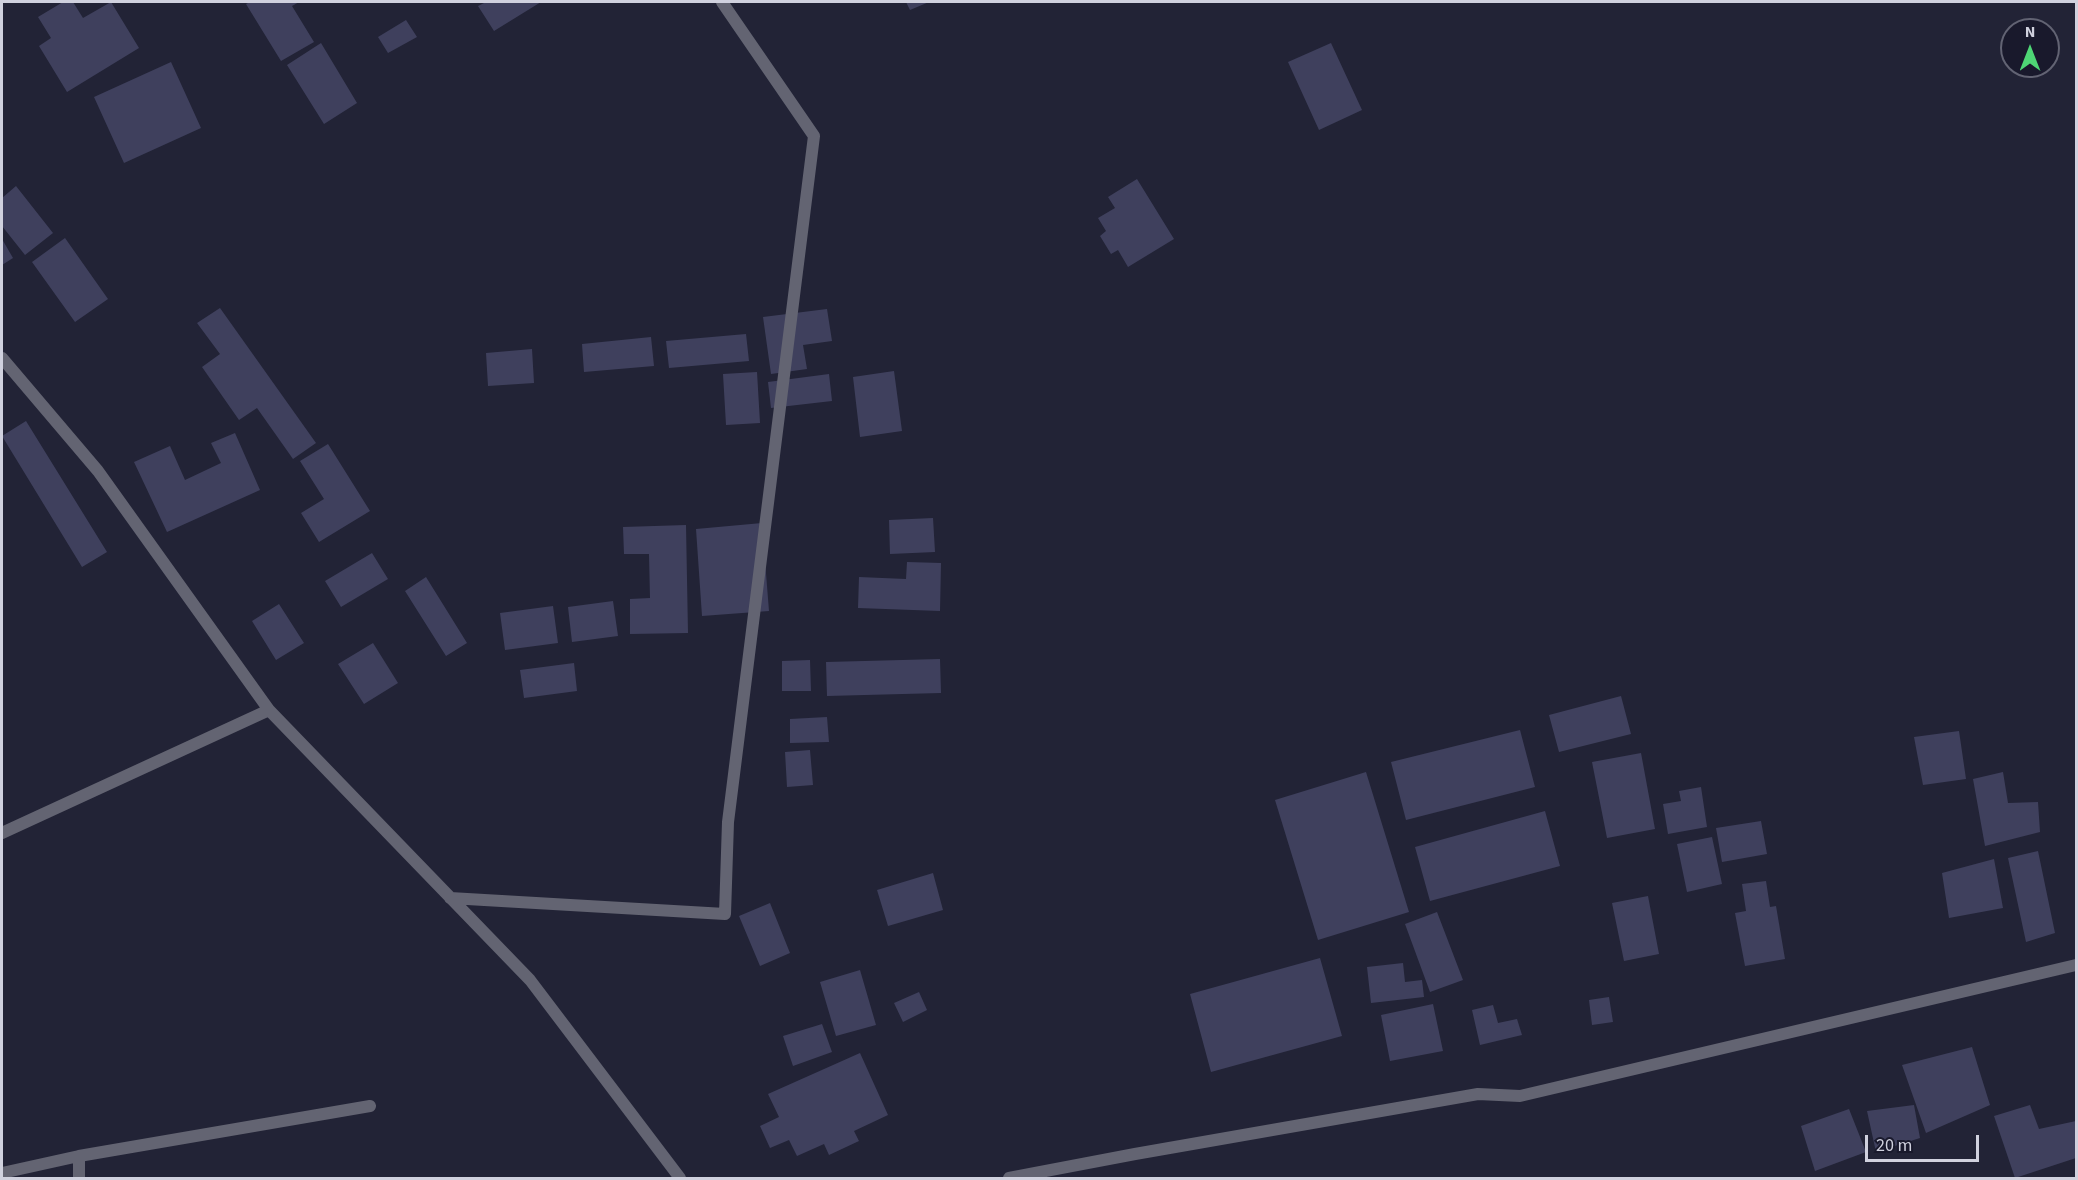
<!DOCTYPE html>
<style>
body{margin:0}
#map{position:relative;width:2078px;height:1180px;overflow:hidden;background:#222336;font-family:"Source Sans 3",sans-serif}
canvas{display:block}
.frame{position:absolute;inset:0;border:3px solid #d0d1de;pointer-events:none}
.north{position:absolute;left:2000px;top:18px;width:60px;height:60px;box-sizing:border-box;background:#19192c;border:2px solid #626373;border-radius:50%;rotate:0deg;font-size:16px;font-weight:700;line-height:24px;text-align:center;color:#d0d1de}
.north::after{content:'';display:block;margin:auto;width:21px;height:27px;background:#4ed675;clip-path:polygon(50% 0,100% 100%,50% 72%,0 100%)}
.scale{position:absolute;left:1865px;top:1135px;width:114px;height:27px;box-sizing:border-box;border:3px solid #d0d1de;border-top:0;padding-left:8px;font-size:18px;line-height:21px;white-space:nowrap;color:#d0d1de;-webkit-text-stroke:4px #19192c;paint-order:stroke}
</style>
<div id="map">
<canvas width="2078" height="1180"></canvas>
<div class="frame"></div>
<div class="north">N</div>
<div class="scale">20 m</div>
</div>
<script>
const ctx = document.querySelector('canvas').getContext('2d');
ctx.lineJoin = 'round';
function fill(path, color) {
  ctx.fillStyle = color;
  ctx.fill(path, 'evenodd');
}
function shape(rows) {
  const path = new Path2D();
  for (const r of rows) {
    path.moveTo(r[0], r[1]);
    for (let i = 2; i < r.length; i += 2) path.lineTo(r[i], r[i + 1]);
  }
  return path;
}
function strokePath(path, color, width, dash) {
  ctx.strokeStyle = color;
  ctx.lineWidth = width;
  ctx.lineCap = dash ? 'butt' : 'round';
  ctx.setLineDash(dash || []);
  ctx.stroke(path);
}
const building = shape([
 [63,2,73,2,83,18,111,2,139,48,67,92,39,46,51,38,38,17],
 [250,2,299,2,292,6,314,42,281,61,246,4],
 [486,2,541,2,494,31,478,6],
 [906,2,929,2,910,10],
 [406,20,417,37,388,53,378,37],
 [321,43,357,103,324,124,287,65],
 [1331,43,1362,110,1319,130,1288,62],
 [171,62,201,128,124,163,94,97],
 [1137,179,1174,239,1128,267,1118,250,1111,254,1100,236,1106,231,1098,218,1115,208,1108,197],
 [16,186,53,233,25,255,2,226,2,198],
 [65,238,108,299,75,322,32,262],
 [2,239,13,258,2,265],
 [220,308,316,443,293,459,257,408,239,420,202,367,220,354,197,323],
 [827,309,832,341,803,345,807,369,771,374,763,317],
 [746,334,749,361,669,368,666,341],
 [651,337,654,366,584,372,582,344],
 [532,349,534,383,488,386,486,353],
 [894,371,902,431,860,437,853,377],
 [757,372,760,423,726,425,723,374],
 [829,374,832,401,771,408,768,382],
 [26,421,107,552,82,567,2,436],
 [235,433,260,490,167,532,134,462,170,446,185,480,221,463,211,443],
 [328,444,370,511,319,542,301,513,324,499,300,461],
 [933,518,935,552,890,554,889,520],
 [762,523,769,611,702,616,696,529],
 [686,525,688,633,630,634,630,599,650,598,649,554,624,554,623,527],
 [372,553,388,579,341,607,325,581],
 [907,562,941,563,940,611,858,608,859,577,906,579],
 [426,577,467,643,446,656,405,591],
 [613,601,618,636,572,642,568,607],
 [279,604,304,643,276,660,252,621],
 [553,606,558,643,505,650,500,613],
 [373,643,398,683,364,704,338,664],
 [940,659,941,693,827,696,826,662],
 [810,660,811,691,782,691,782,661],
 [574,663,577,691,524,698,520,670],
 [1621,696,1631,734,1559,752,1549,715],
 [827,717,829,742,790,743,790,719],
 [1520,730,1535,787,1406,820,1391,762],
 [1959,731,1966,779,1923,785,1914,737],
 [810,750,813,785,787,787,785,752],
 [1641,753,1655,829,1607,838,1592,762],
 [1366,772,1409,912,1318,940,1275,800],
 [2003,772,2008,803,2038,802,2040,832,1985,846,1973,779],
 [1701,787,1707,827,1668,834,1663,804,1681,801,1679,791],
 [1545,811,1560,866,1430,901,1415,847],
 [1761,821,1767,854,1722,862,1716,828],
 [1712,837,1722,884,1687,892,1677,844],
 [2038,851,2055,933,2026,942,2008,858],
 [1994,859,2003,908,1949,918,1942,873],
 [933,873,943,910,888,926,877,890],
 [1766,881,1770,907,1776,906,1785,959,1745,966,1735,913,1746,911,1742,884],
 [1648,896,1659,954,1624,961,1612,903],
 [770,903,790,953,760,966,739,916],
 [1437,912,1463,980,1430,992,1405,924],
 [1320,958,1342,1036,1211,1072,1190,994],
 [1403,963,1405,982,1422,980,1424,997,1371,1003,1367,967],
 [860,970,876,1025,836,1036,820,982],
 [919,992,927,1010,903,1022,894,1003],
 [1609,997,1613,1022,1592,1025,1589,1000],
 [1433,1004,1443,1051,1390,1061,1381,1015],
 [1493,1005,1498,1023,1517,1019,1522,1035,1480,1045,1472,1010],
 [822,1024,832,1052,793,1066,783,1036],
 [1972,1047,1990,1105,1926,1133,1902,1065],
 [860,1053,888,1115,854,1131,859,1141,829,1155,824,1144,797,1156,789,1140,770,1148,760,1126,779,1117,768,1094],
 [1914,1105,1920,1138,1876,1152,1867,1111],
 [2030,1105,2039,1129,2076,1121,2076,1158,2015,1178,1994,1116],
 [1849,1109,1866,1152,1815,1171,1801,1126]
]);
const minor = shape([
 [2,358,98,471,269,710,530,980,680,1178],
 [2,833,269,710],
 [450,898,725,914,728,822,814,136,722,2],
 [2,1173,79,1156],
 [79,1178,79,1156,370,1106],
 [1009,1178,1135,1154,1478,1094,1520,1096,2076,965]
]);
fill(building, '#3f405d');
strokePath(minor, '#636472', 12);
</script>
